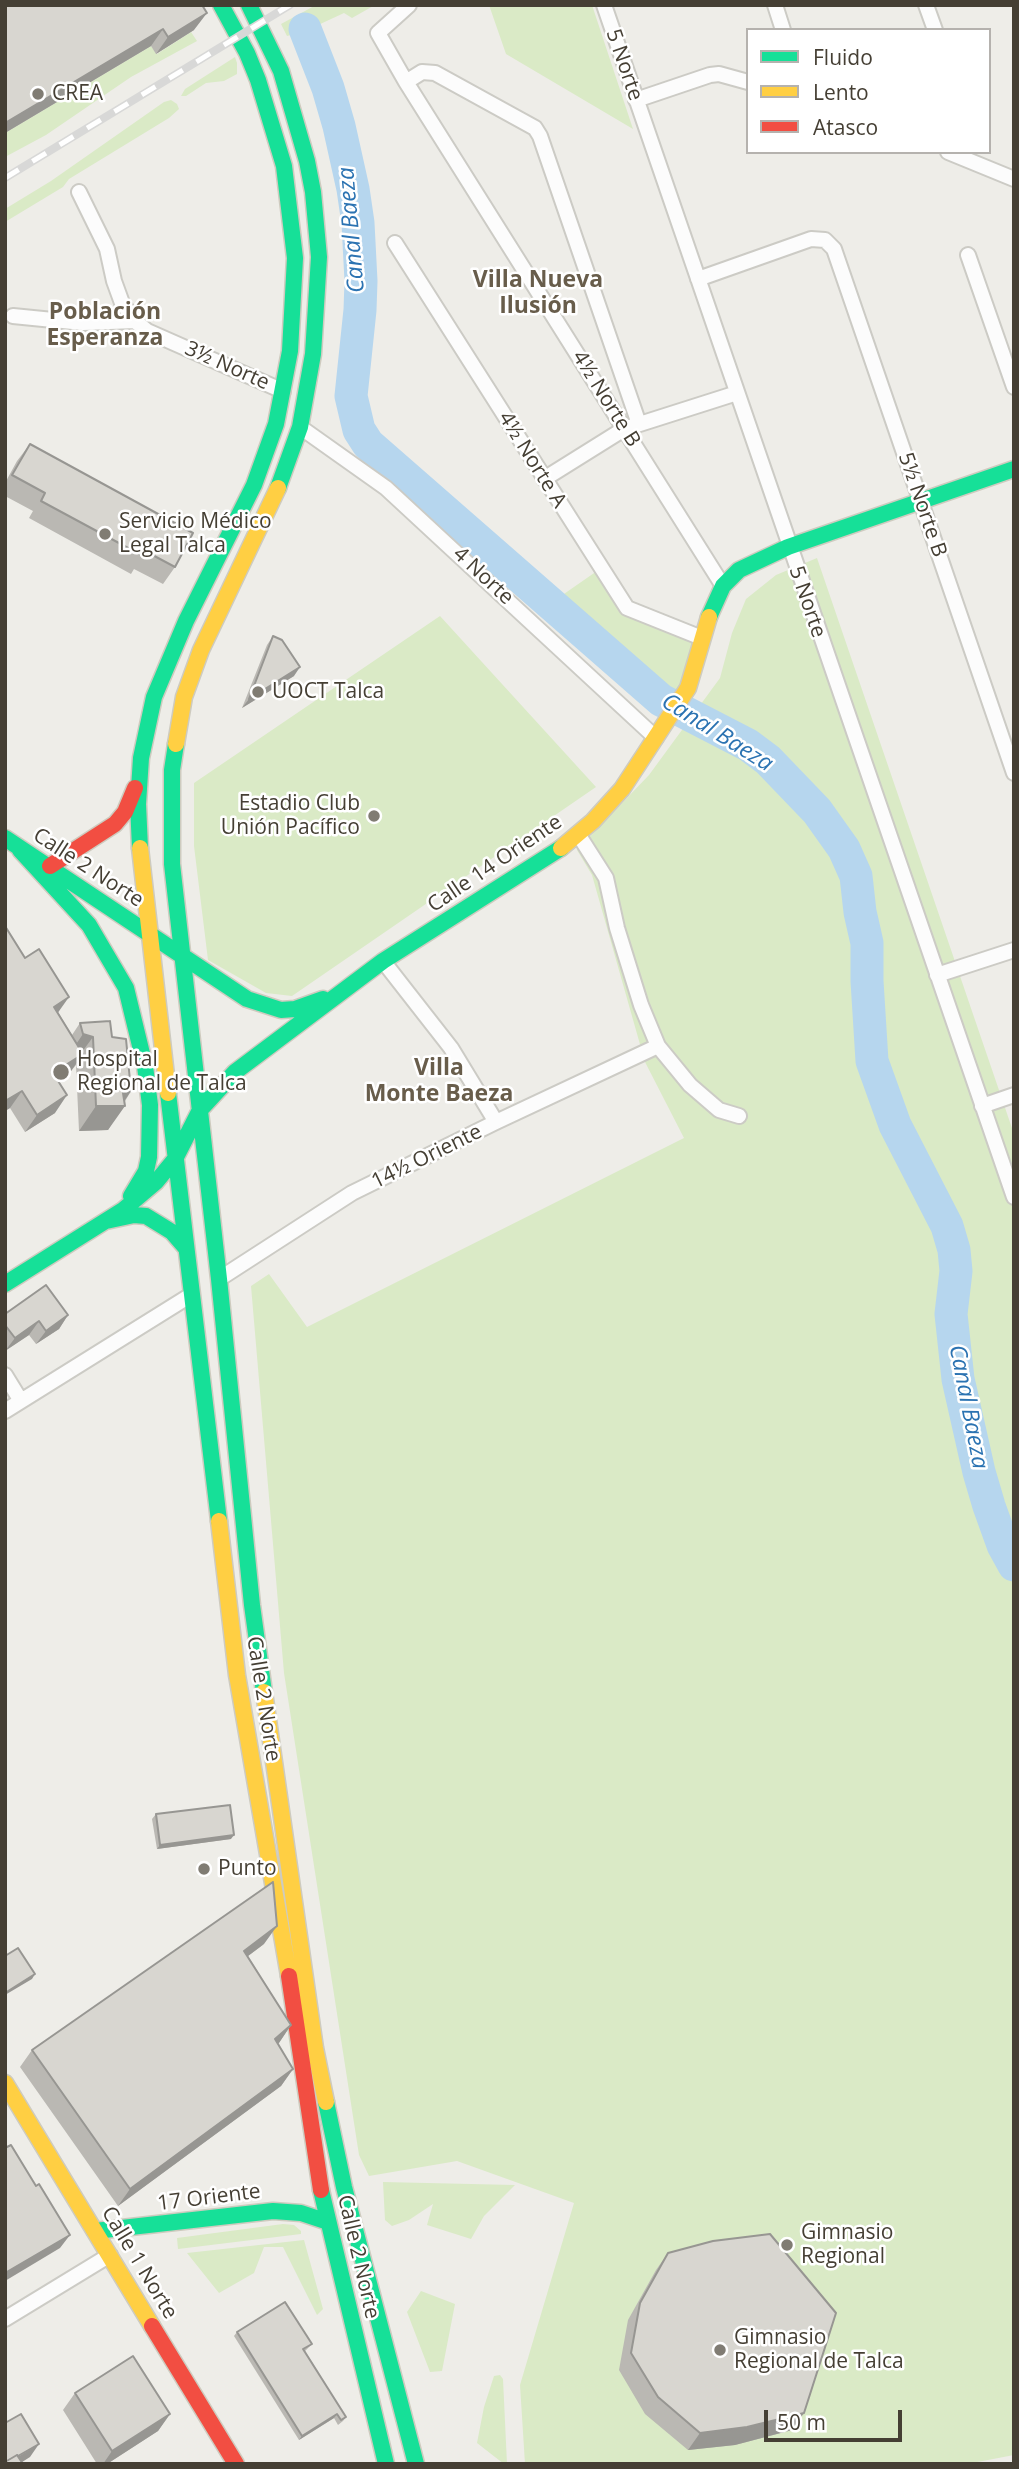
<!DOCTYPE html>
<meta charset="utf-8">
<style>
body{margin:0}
#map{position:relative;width:1019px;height:2469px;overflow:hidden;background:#eeede8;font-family:"Open Sans",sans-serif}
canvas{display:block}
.frame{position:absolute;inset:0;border:7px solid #453f34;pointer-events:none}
.legend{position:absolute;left:746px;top:28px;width:245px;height:126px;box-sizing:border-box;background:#fff;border:2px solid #b5b2ae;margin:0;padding:9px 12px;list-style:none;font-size:21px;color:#453f34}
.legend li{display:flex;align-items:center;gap:14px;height:35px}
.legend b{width:35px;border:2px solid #b5b2ae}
.scale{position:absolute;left:764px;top:2410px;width:138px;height:32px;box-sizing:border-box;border:4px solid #453f34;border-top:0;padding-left:9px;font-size:21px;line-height:24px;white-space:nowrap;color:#453f34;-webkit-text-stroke:5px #fff;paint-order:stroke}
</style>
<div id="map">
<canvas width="1019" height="2469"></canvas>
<div class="frame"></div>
<ul class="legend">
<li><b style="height:9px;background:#16e098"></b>Fluido</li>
<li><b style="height:9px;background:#ffcf43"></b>Lento</li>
<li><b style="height:9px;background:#f24e42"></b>Atasco</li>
</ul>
<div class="scale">50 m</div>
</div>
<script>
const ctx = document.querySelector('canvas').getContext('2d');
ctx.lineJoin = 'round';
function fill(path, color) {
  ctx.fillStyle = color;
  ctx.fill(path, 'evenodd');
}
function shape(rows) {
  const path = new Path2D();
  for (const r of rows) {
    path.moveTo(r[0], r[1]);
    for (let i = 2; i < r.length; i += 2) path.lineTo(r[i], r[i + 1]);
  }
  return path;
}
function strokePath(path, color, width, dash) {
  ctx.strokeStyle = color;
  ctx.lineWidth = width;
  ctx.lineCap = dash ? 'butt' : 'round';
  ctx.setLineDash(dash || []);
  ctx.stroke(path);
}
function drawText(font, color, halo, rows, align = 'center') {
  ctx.font = font + ' "Open Sans",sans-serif';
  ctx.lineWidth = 5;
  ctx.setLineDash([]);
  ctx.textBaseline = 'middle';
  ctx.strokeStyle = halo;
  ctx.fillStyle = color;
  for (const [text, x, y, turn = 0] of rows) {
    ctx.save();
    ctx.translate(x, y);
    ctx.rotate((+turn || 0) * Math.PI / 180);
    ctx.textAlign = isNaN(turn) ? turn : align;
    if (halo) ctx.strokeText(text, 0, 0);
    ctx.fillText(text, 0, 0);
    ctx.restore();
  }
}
const green = shape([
 [316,5,375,5,352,18,344,13,316,26,311,23,299,33,287,36,281,24],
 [489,5,592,5,633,129,506,54],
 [191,32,197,41,131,77,46,135,5,157,5,133,151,46,157,54],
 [235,57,237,63,237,74,224,81,206,83,186,96,181,96,185,89],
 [171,100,177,104,179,109,169,118,69,179,63,187,5,222,5,209,51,181,164,102],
 [817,558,1014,1134,1014,2455,967,2464,525,2464,520,2385,574,2203,457,2161,369,2176,359,2155,284,1673,251,1286,269,1274,307,1327,684,1138,645,1062,592,875,577,850,649,775,720,678,732,633,746,599,776,575],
 [597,571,623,610,695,641,677,696,625,654,561,596],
 [440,616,596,787,292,996,266,993,208,960,194,846,194,783],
 [383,2182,515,2185,484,2216,471,2239,427,2225,433,2204,409,2220,392,2226,385,2220],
 [283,2224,294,2225,301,2231,301,2234,178,2249,177,2238],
 [304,2240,323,2309,317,2315,283,2247,264,2247,254,2273,219,2293,187,2253],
 [421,2291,455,2304,442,2371,430,2372,407,2312],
 [500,2375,503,2379,507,2464,504,2464,477,2443,484,2407,494,2376]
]);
const river = shape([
 [305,29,328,88,339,126,353,189,358,223,361,281,360,310,351,396,359,430,368,444,661,700,748,745,768,760,817,811,844,849,856,876,860,912,867,943,867,981,872,1061,895,1125,947,1226,954,1250,956,1271,951,1314,958,1379,979,1472,989,1506,1003,1545,1014,1565]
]);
const street = shape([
 [409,5,378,33,406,82,723,586],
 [604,5,1014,1197],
 [775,5,783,30],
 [926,5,935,30],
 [406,82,422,72,435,73,535,128,540,136,639,424],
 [636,100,710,75,719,74,748,82],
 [948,152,1014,179],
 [79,192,107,249,114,281,122,303,135,321,147,331,283,391],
 [395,243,627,608,702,638],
 [968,255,1014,387],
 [698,279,811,239,825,240,834,249,1014,773],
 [13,316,83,323,135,321],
 [300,427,386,488,656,738],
 [544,479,624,429,737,393],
 [578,834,606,878,617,928,641,1005,658,1046,690,1085,719,1110,739,1116],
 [383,961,451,1048,496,1122],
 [937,975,1014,950],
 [982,1106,1014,1095],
 [219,1279,352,1193,496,1122,658,1046],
 [5,1375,21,1401],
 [5,1411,191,1295],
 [5,2319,110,2255]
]);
const fast = shape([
 [249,5,281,71,307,161,313,192,319,257,313,354,300,427,278,488],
 [709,617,723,586,739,570,788,547,1014,469],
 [176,744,172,770,172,864,219,1279,252,1605,264,1692],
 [5,838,247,999,281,1010,295,1009,323,999],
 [140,848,138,804,141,758,154,697,186,621,254,485,276,424,290,351,295,258,284,166,258,80,247,53,221,5],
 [20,850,89,925,126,988,145,1066,150,1105,149,1157,146,1171,131,1196],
 [168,1093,219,1521],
 [106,1221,134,1215,146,1216,172,1232,185,1247],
 [5,1284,123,1210,156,1182,175,1159,200,1110,235,1072,383,961,561,848],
 [326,2102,344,2187,416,2464],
 [321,2190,386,2464],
 [95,2231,273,2211,301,2213,328,2222]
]);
const slow = shape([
 [176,744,184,697,201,650,278,488],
 [140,848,168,1093],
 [561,848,593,821,622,789,688,688,709,617],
 [219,1521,237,1675,289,1976],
 [264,1692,315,2048,326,2102],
 [5,2083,152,2326]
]);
const jam = shape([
 [50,866,115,824,125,812,135,788],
 [289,1976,321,2190],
 [152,2326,236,2464]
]);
const rail = shape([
 [5,178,290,5]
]);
const wall = shape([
 [5,5,194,30,156,54,151,46,5,133],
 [30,444,175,567,163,584,134,569,131,574,29,518,33,511,5,496,5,483,17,461],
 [273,636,294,676,242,708,267,645],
 [5,926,72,1035,80,1023,112,1037,131,1091,108,1130,79,1131,76,1065,71,1071,57,1080,55,1113,25,1132,10,1108,5,1111],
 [5,1314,68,1315,59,1329,36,1344,29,1335,5,1351],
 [156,1814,231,1839,157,1849,152,1819],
 [264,1944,248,1956,291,2025,278,2044,293,2069,281,2086,118,2206,20,2067,32,2050],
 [668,2253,792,2430,735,2445,688,2450,645,2414,619,2370,628,2320,656,2270],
 [237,2332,312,2344,305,2351,346,2417,343,2421,338,2425,334,2418,299,2440,234,2336],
 [75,2393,170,2414,158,2431,107,2464,97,2464,63,2410]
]);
const shadedWall = shape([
 [207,13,194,30,156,54,168,37],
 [163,29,151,46,5,133,5,123],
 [300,667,294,676,242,708,249,699],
 [69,997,57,1014,54,1007],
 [83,1034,93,1037,79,1056,83,1054,71,1071,41,1090,53,1073,66,1059],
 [22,1091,10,1108,5,1111,5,1101],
 [131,1091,121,1106,125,1106,108,1130,79,1131,96,1106,123,1093],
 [67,1095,55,1113,25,1132,37,1115],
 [68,1315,59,1329,36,1344,46,1331],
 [39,1321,29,1335,5,1351,15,1338],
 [234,1835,231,1839,157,1849,160,1845],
 [277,1926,264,1944,232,1968,244,1951],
 [35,1974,32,1979,5,1995,5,1993],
 [291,2025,279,2043,262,2056,275,2039],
 [293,2069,281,2086,118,2206,130,2189],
 [70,2235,60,2248,5,2281,5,2273],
 [804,2413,792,2430,735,2445,688,2450,700,2433],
 [170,2414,158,2431,107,2464,103,2464,112,2451],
 [337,2414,334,2418,299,2440,302,2436],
 [39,2444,30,2457,19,2464,6,2464]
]);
const building = shape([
 [5,5,202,5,207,13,168,37,163,29,5,123,5,5],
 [30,444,193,533,175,567,145,551,143,556,41,501,45,493,12,475,30,444],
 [273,636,282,640,300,667,249,699,273,636],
 [5,926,25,958,39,949,69,997,54,1007,83,1054,53,1073,67,1095,37,1115,22,1091,5,1101,5,926],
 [110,1021,112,1037,126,1039,131,1091,123,1093,125,1106,96,1106,93,1037,83,1034,80,1023,110,1021],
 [46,1285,68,1315,46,1331,39,1321,15,1338,5,1325,5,1314,46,1285],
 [230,1805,234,1835,160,1845,156,1814,230,1805],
 [273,1882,277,1926,244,1951,291,2025,275,2039,293,2069,130,2189,32,2050,273,1882],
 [18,1948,35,1974,5,1993,5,1956,18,1948],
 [11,2145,36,2186,39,2184,70,2235,5,2273,5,2148,11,2145],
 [770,2234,836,2313,804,2413,747,2427,700,2433,658,2397,631,2353,640,2303,668,2253,713,2241,770,2234],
 [285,2302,312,2344,303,2349,346,2417,341,2420,337,2414,302,2436,237,2332,285,2302],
 [133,2356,170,2414,112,2451,75,2393,133,2356],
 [21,2414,39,2444,18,2456,17,2455,5,2462,5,2423,21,2414],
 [17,2455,23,2464,5,2464,5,2462,17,2455]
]);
const markers = [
 [38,94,7,"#807c73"],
 [105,534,7,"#807c73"],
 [258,692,7,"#807c73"],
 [374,816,7,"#807c73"],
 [61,1072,9,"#807c73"],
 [204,1869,7,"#807c73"],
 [787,2245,7,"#807c73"],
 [720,2350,7,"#807c73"]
];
const streetNames = [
 ["5 Norte",624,65,71],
 ["3½ Norte",227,366,24],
 ["4½ Norte B",606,399,58],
 ["4½ Norte A",532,460,58],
 ["5½ Norte B",922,505,71],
 ["4 Norte",483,576,43],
 ["5 Norte",807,602,71],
 ["Calle 14 Oriente",495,864,-34],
 ["Calle 2 Norte",88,868,33],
 ["14½ Oriente",427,1157,-26],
 ["Calle 2 Norte",263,1699,81],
 ["17 Oriente",209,2198,-7],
 ["Calle 2 Norte",358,2257,77],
 ["Calle 1 Norte",139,2263,59]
];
const poiNames = [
 ["CREA",52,94],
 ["Servicio Médico",119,522],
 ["Legal Talca",119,546],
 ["UOCT Talca",272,692],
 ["Estadio Club",360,804,"right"],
 ["Unión Pacífico",360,828,"right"],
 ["Hospital",77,1060],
 ["Regional de Talca",77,1084],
 ["Punto",218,1869],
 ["Gimnasio",801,2233],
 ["Regional",801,2257],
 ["Gimnasio",734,2338],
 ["Regional de Talca",734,2362]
];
const waterNames = [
 ["Canal Baeza",352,230,-95],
 ["Canal Baeza",717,733,32],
 ["Canal Baeza",968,1407,79]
];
const neighbourhoodNames = [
 ["Villa Nueva",538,280],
 ["Ilusión",538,306],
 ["Población",105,312],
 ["Esperanza",105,338],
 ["Villa",439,1068],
 ["Monte Baeza",439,1094]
];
fill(green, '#daeac6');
strokePath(river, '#b6d6ee', 33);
strokePath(street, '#cccbc5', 18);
strokePath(fast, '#cecbbf', 19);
strokePath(slow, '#cecbbf', 19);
strokePath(jam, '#cecbbf', 19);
strokePath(street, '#fcfcfc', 14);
strokePath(fast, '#16e098', 16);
strokePath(slow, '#ffcf43', 16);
strokePath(jam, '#f24e42', 16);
strokePath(rail, '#d8d8d7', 8);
strokePath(rail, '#fff', 5, [16]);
fill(wall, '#bab8b3');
fill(shadedWall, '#979692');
fill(building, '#d8d6d0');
strokePath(building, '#979692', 2);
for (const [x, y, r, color] of markers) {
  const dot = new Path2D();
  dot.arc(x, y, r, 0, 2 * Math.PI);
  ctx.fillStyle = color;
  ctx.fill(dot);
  strokePath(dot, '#fff', 2.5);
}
drawText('21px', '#453f34', '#fff', streetNames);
drawText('21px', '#453f34', '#fff', poiNames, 'left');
drawText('italic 23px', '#2b73b2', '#fff', waterNames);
drawText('bold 23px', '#685d4b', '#fff', neighbourhoodNames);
</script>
